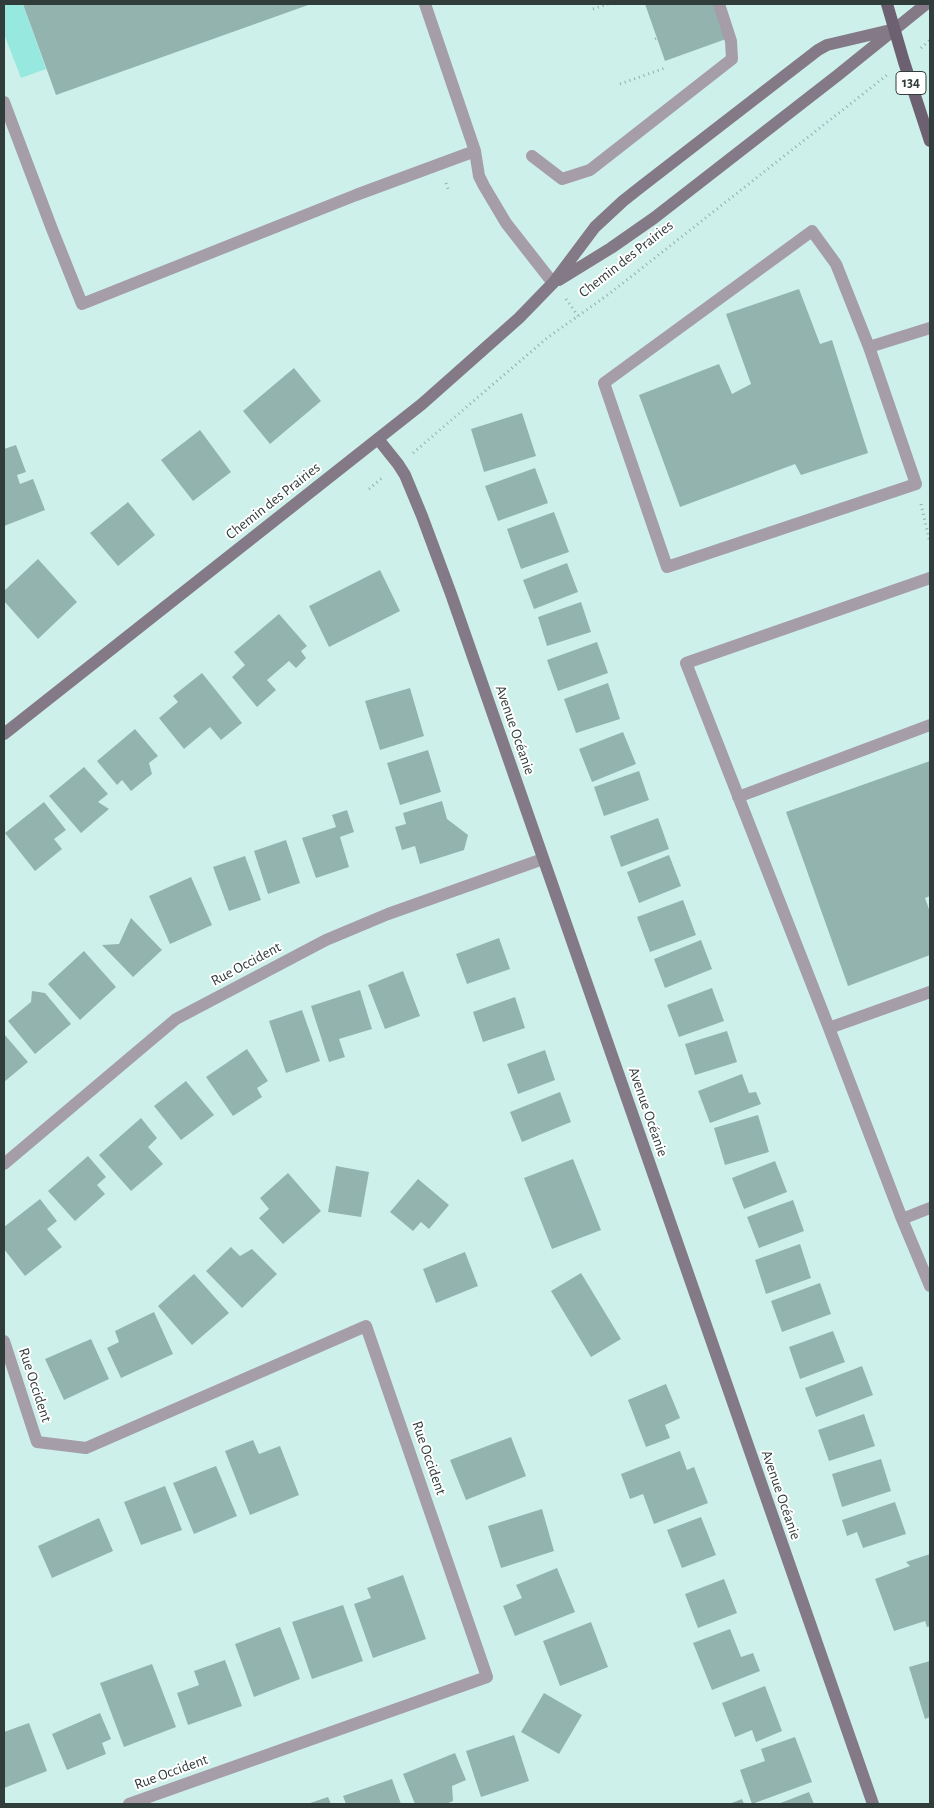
<!DOCTYPE html>
<meta charset="utf-8">
<style>
body{margin:0}
#map{position:relative;width:934px;height:1808px;overflow:hidden;background:#cef0eb;font-family:"Alegreya Sans",sans-serif}
canvas{display:block}
.frame{position:absolute;inset:0;border:5px solid #303d3b;pointer-events:none}
</style>
<div id="map">
<canvas width="934" height="1808"></canvas>
<div class="frame"></div>
</div>
<script>
const ctx = document.querySelector('canvas').getContext('2d');
ctx.lineJoin = 'round';
function fill(path, color) {
  ctx.fillStyle = color;
  ctx.fill(path, 'evenodd');
}
function shape(rows) {
  const path = new Path2D();
  for (const r of rows) {
    path.moveTo(r[0], r[1]);
    for (let i = 2; i < r.length; i += 2) path.lineTo(r[i], r[i + 1]);
  }
  return path;
}
function strokePath(path, color, width, dash) {
  ctx.strokeStyle = color;
  ctx.lineWidth = width;
  ctx.lineCap = dash ? 'butt' : 'round';
  ctx.setLineDash(dash || []);
  ctx.stroke(path);
}
function drawText(font, color, halo, rows, align = 'center') {
  ctx.font = font + ' "Alegreya Sans",sans-serif';
  ctx.lineWidth = 4;
  ctx.setLineDash([]);
  ctx.textBaseline = 'middle';
  ctx.strokeStyle = halo;
  ctx.fillStyle = color;
  for (const [text, x, y, turn = 0] of rows) {
    ctx.save();
    ctx.translate(x, y);
    ctx.rotate((+turn || 0) * Math.PI / 180);
    ctx.textAlign = isNaN(turn) ? turn : align;
    if (halo) ctx.strokeText(text, 0, 0);
    ctx.fillText(text, 0, 0);
    ctx.restore();
  }
}
const green = shape([
 [4,4,23,4,46,69,21,78,4,34]
]);
const building = shape([
 [23,4,311,4,56,95],
 [645,4,714,4,726,39,665,61],
 [799,289,820,344,832,340,868,453,801,475,795,464,680,507,639,395,719,364,732,394,751,384,726,314],
 [294,368,321,401,270,444,243,411],
 [522,413,536,456,484,472,471,429],
 [200,430,231,472,193,501,161,460],
 [16,445,26,472,17,475,20,484,33,479,45,510,4,526,4,449],
 [535,468,548,503,498,521,485,486],
 [128,502,155,535,118,566,90,533],
 [554,512,569,552,521,569,507,529],
 [38,559,77,602,38,639,4,601,4,591],
 [567,563,578,592,534,609,523,580],
 [380,570,400,611,329,647,309,606],
 [581,602,591,632,547,646,538,617],
 [279,614,307,646,301,651,306,658,296,668,289,661,267,680,276,690,257,707,232,677,245,665,234,652],
 [597,642,608,673,558,691,547,660],
 [202,673,242,723,221,740,210,727,184,749,159,718,178,702,173,696],
 [608,683,620,719,576,733,564,699],
 [410,688,424,736,380,750,365,701],
 [135,729,158,756,149,763,152,774,131,791,122,780,117,785,97,761],
 [623,732,636,764,592,782,579,749],
 [428,750,441,792,400,805,387,763],
 [930,761,930,896,925,898,930,912,930,955,848,986,786,812],
 [84,767,108,794,98,802,109,809,81,833,49,796],
 [639,771,649,800,604,816,594,787],
 [442,801,447,819,468,835,464,850,420,864,415,846,402,850,395,827,406,824,403,813],
 [44,802,66,830,54,839,62,849,35,871,5,833],
 [347,810,354,832,340,837,349,867,316,878,302,838,336,827,332,815],
 [658,818,669,849,621,867,610,836],
 [286,840,300,883,268,894,254,851],
 [669,855,681,886,639,903,627,872],
 [245,856,261,900,229,911,213,867],
 [191,877,212,925,170,944,149,896],
 [683,900,696,935,650,952,637,917],
 [131,918,162,950,133,977,102,945,119,944],
 [499,938,510,969,467,984,456,954],
 [701,940,712,969,665,988,654,959],
 [84,951,116,987,80,1020,48,984],
 [403,971,420,1016,385,1029,368,985],
 [712,988,724,1021,679,1037,667,1005],
 [360,990,372,1029,339,1039,345,1057,329,1062,311,1006],
 [32,991,45,993,71,1024,35,1054,8,1021,31,1002],
 [515,997,525,1028,483,1042,473,1012],
 [302,1010,320,1061,286,1073,269,1021],
 [727,1031,737,1062,695,1075,685,1044],
 [4,1034,28,1062,4,1082],
 [247,1049,268,1081,257,1088,262,1097,233,1116,206,1077],
 [545,1050,555,1080,518,1094,507,1064],
 [742,1074,749,1093,756,1092,761,1104,710,1123,698,1091],
 [186,1081,214,1115,181,1140,154,1106],
 [560,1092,571,1122,522,1142,510,1112],
 [758,1115,769,1152,725,1165,714,1128],
 [141,1118,157,1138,148,1147,163,1164,131,1191,99,1155],
 [88,1156,106,1177,97,1185,105,1194,75,1221,48,1191],
 [573,1159,601,1230,552,1249,524,1178],
 [775,1161,787,1192,744,1209,732,1178],
 [336,1166,369,1172,361,1217,328,1212],
 [288,1173,321,1211,283,1244,259,1218,269,1209,260,1198],
 [418,1179,449,1205,429,1229,421,1222,413,1231,390,1212],
 [40,1199,57,1221,47,1229,62,1247,25,1276,4,1249,4,1227],
 [793,1200,804,1231,759,1248,747,1217],
 [800,1244,811,1278,766,1294,755,1260],
 [231,1247,240,1256,252,1249,277,1274,242,1308,206,1271],
 [465,1252,478,1286,436,1303,423,1269],
 [581,1273,621,1339,591,1357,551,1291],
 [194,1274,229,1313,192,1345,158,1306],
 [820,1283,831,1314,782,1332,771,1301],
 [154,1312,173,1354,121,1378,107,1348,119,1342,115,1331],
 [833,1331,845,1362,800,1379,789,1347],
 [91,1339,109,1379,64,1400,45,1359],
 [862,1366,873,1395,816,1417,805,1388],
 [666,1384,680,1418,665,1425,670,1438,646,1447,628,1400],
 [864,1414,875,1446,829,1461,818,1430],
 [511,1437,526,1476,466,1500,450,1460],
 [253,1440,259,1454,280,1446,299,1495,250,1515,225,1451],
 [680,1451,687,1470,694,1467,708,1503,654,1524,643,1494,630,1499,621,1474],
 [881,1459,891,1491,842,1507,832,1474],
 [216,1466,237,1516,194,1534,173,1483],
 [165,1486,182,1530,141,1545,124,1502],
 [895,1502,906,1534,863,1548,857,1532,847,1536,842,1520],
 [542,1509,554,1551,501,1568,488,1526],
 [701,1517,716,1555,682,1568,667,1530],
 [99,1518,113,1551,52,1578,38,1546],
 [930,1554,930,1626,927,1627,925,1621,894,1631,875,1579,910,1566,906,1562],
 [557,1568,575,1612,515,1636,503,1606,522,1598,516,1585],
 [403,1575,426,1639,373,1658,354,1604,371,1598,367,1588],
 [724,1579,737,1613,698,1628,685,1594],
 [343,1605,363,1661,312,1679,292,1622],
 [591,1622,608,1667,560,1686,543,1641],
 [280,1627,300,1679,254,1697,235,1644],
 [730,1629,741,1657,753,1653,760,1671,712,1690,693,1643],
 [225,1660,242,1706,188,1725,177,1693,199,1685,194,1671],
 [930,1661,930,1717,925,1719,909,1667],
 [152,1664,176,1727,124,1747,100,1683],
 [765,1686,782,1731,756,1742,752,1730,735,1737,722,1703],
 [544,1693,582,1715,559,1754,521,1732],
 [100,1713,111,1739,102,1743,106,1754,67,1770,52,1734],
 [29,1723,47,1771,4,1788,4,1732],
 [514,1735,529,1781,481,1797,466,1751],
 [795,1737,812,1782,752,1804,740,1770,765,1761,761,1749],
 [455,1753,466,1780,452,1786,453,1801,446,1804,415,1804,403,1774],
 [392,1779,401,1804,346,1804,343,1796],
 [809,1792,814,1804,778,1804],
 [328,1797,331,1804,307,1804],
 [742,1799,744,1804,729,1804]
]);
const path = shape([
 [593,9,608,4],
 [655,39,657,38],
 [921,48,930,40],
 [620,84,665,68],
 [446,183,449,192],
 [566,299,578,316],
 [413,453,547,338,609,294,887,75],
 [369,489,383,477],
 [921,504,930,543]
]);
const lane = shape([
 [425,4,475,151,479,176,484,186,506,223,553,283],
 [4,102,52,229,82,304,356,195,475,151],
 [532,156,562,179,590,170,732,59,731,41,719,4],
 [812,231,836,264,869,347,916,484,667,567,604,383,812,231],
 [869,347,930,328],
 [738,797,930,725],
 [829,1028,686,663,930,578],
 [930,1208,902,1219,930,1286],
 [902,1219,829,1028,930,992]
]);
const street = shape([
 [4,1164,176,1019,326,940,388,914,543,859],
 [4,1341,37,1442,86,1448,366,1326,487,1677,129,1804]
]);
const secondary = shape([
 [559,280,611,248,654,218,838,75,926,4],
 [378,439,398,464,405,475,422,516,451,594,873,1804],
 [4,734,422,404,519,318,553,283,595,227,623,201,642,186,818,50,827,45,895,29]
]);
const primary = shape([
 [887,4,904,62,930,141]
]);
const shields = [
 [911,83,30]
];
const shieldNames = [
 ["134",911,83]
];
const streetNames = [
 ["Chemin des Prairies",626,259,-38],
 ["Chemin des Prairies",273,501,-38],
 ["Avenue Océanie",515,730,71],
 ["Rue Occident",246,964,-28],
 ["Avenue Océanie",648,1112,71],
 ["Rue Occident",35,1385,72],
 ["Rue Occident",429,1458,71],
 ["Avenue Océanie",781,1495,71],
 ["Rue Occident",171,1772,-20]
];
fill(green, '#97e8df');
fill(building, '#93b3af');
strokePath(path, '#94aeaa', 3, [1, 4]);
strokePath(lane, '#a59da7', 12);
strokePath(street, '#a59da7', 12);
strokePath(secondary, '#847a87', 12);
strokePath(primary, '#6d6071', 12);
for (const [x, y, w] of shields) {
  const box = new Path2D();
  box.roundRect(x - w / 2, y - 11.5, w, 23, 4);
  ctx.fillStyle = '#fff';
  ctx.fill(box);
  strokePath(box, '#303d3b', 1);
}
drawText('bold 14px', '#303d3b', null, shieldNames);
drawText('15px', '#303d3b', '#fff', streetNames);
</script>
